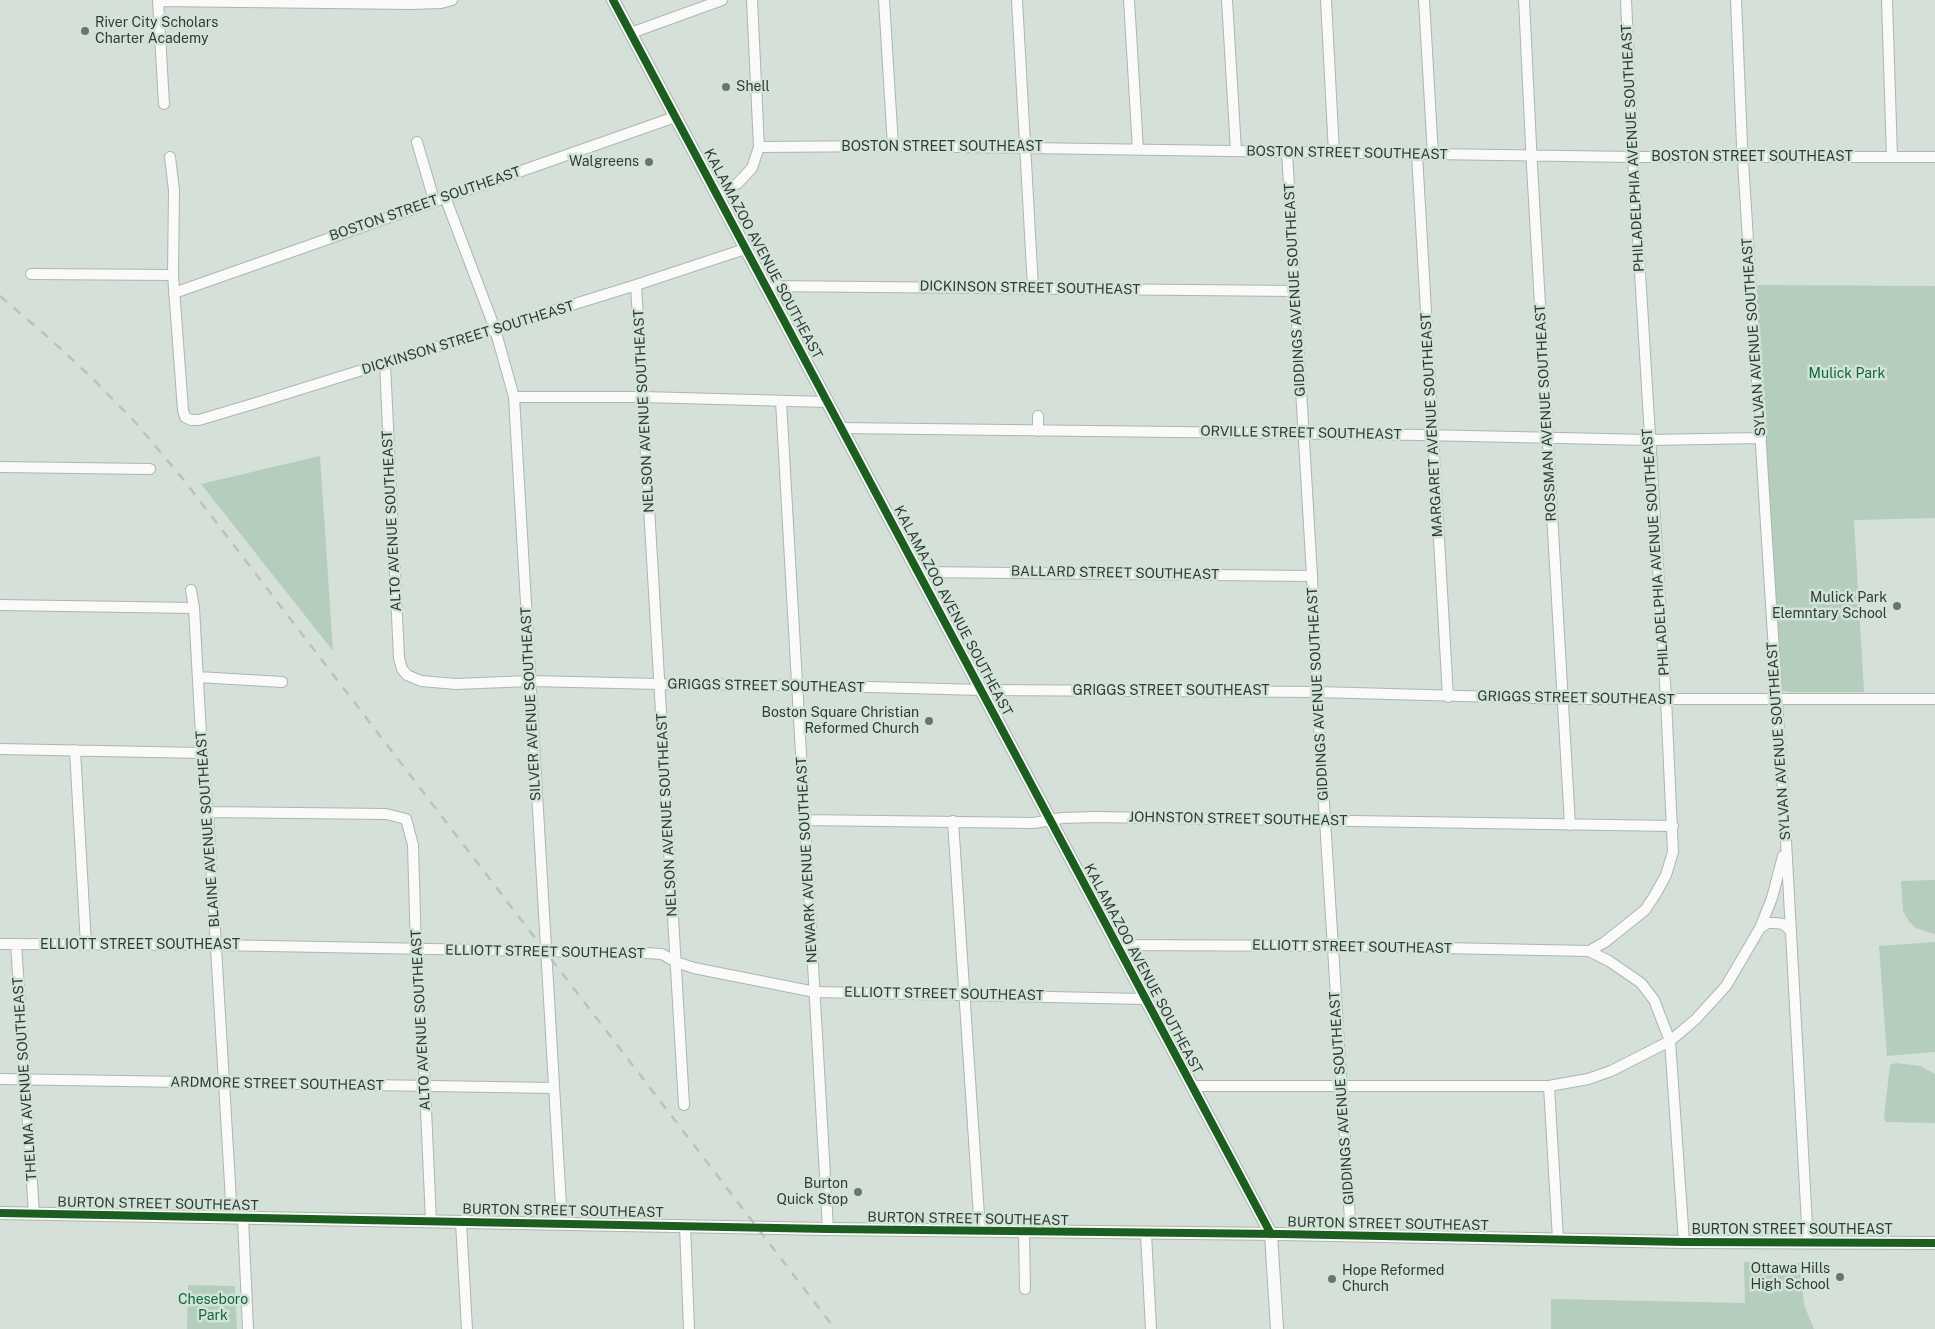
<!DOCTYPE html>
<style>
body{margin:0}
canvas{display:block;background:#d5e0d8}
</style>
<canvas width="1935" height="1329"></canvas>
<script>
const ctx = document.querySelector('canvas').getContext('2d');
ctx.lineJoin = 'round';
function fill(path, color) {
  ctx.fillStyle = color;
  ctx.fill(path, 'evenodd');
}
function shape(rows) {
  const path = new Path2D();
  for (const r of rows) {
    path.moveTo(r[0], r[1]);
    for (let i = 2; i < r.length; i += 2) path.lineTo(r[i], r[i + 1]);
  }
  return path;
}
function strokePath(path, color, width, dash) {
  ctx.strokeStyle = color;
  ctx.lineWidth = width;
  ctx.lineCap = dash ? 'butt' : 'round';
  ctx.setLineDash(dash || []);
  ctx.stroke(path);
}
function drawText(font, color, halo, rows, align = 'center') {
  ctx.font = font + ' "Public Sans",sans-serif';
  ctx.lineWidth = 5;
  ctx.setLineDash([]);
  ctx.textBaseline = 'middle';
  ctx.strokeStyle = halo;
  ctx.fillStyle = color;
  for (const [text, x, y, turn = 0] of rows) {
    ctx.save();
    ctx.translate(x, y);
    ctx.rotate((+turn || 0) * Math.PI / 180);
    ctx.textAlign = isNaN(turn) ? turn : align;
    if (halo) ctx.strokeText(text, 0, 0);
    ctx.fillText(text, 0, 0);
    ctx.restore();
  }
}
const green = shape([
 [1757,285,1935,286,1935,518,1854,520,1864,692,1789,692,1783,691,1782,688,1761,451],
 [320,456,333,651,201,484],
 [1935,880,1935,934,1916,928,1909,922,1903,911,1901,881],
 [1935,942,1935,1052,1887,1056,1879,946],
 [1896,1063,1921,1066,1935,1074,1935,1123,1886,1122,1884,1117,1890,1065],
 [1744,1262,1800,1263,1804,1305,1814,1329,1551,1329,1551,1299,1745,1303],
 [188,1285,235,1286,237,1329,187,1329]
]);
const minor = shape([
 [158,0,164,104],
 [884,0,893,146],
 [1017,0,1033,288],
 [1129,0,1138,150],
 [1227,0,1236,151],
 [1326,0,1334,153],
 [1424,0,1433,155],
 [1524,0,1532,166,1570,825],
 [1736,0,1742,145,1786,841,1808,1243],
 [1887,0,1892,157],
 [158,1,411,4,441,3,452,0],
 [631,33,722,0],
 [417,142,434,200],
 [759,147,893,146,1633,157,1935,157],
 [1287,152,1312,576,1317,692,1351,1236],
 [1417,154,1448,697],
 [170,157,174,190,173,275,183,410,185,417,191,420,199,420,256,403,636,285,745,249],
 [718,195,738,183,752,168,759,147,752,0],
 [445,197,495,329,514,397,562,1223],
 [31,274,173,275],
 [636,285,684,1105],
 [766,286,1295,291],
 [174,293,675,117],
 [385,364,399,658,402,669,407,675,421,681,456,684,530,681,659,684,797,685,981,690,1317,692,1571,699,1935,699],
 [514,397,643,397,827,402],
 [781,401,828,1229],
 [1038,416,1038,431],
 [841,428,1424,435,1649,440,1761,438],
 [0,467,150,469],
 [917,572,1312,576],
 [191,590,194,608,202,753,208,812,232,1218],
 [0,605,194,608],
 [198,677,282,682],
 [0,749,202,753],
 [75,750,86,945],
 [208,812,386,814,406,819,413,845,416,950,425,1087,431,1221],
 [804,820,1034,823,1062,818,1095,817,1673,826],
 [953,821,980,1231],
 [1760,928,1768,923,1775,923,1783,924,1791,931],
 [0,944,215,945,645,953,662,954,676,962,694,968,815,992,1144,999],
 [16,944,34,1213],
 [1115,945,1344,946,1589,951,1609,961,1641,983,1654,1000,1670,1041,1684,1242],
 [1589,951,1605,942,1645,910,1655,895,1666,875,1673,852,1666,699,1633,157,1626,0],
 [0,1079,554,1088],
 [1191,1086,1549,1086,1588,1079,1611,1071,1670,1041,1696,1019,1726,986,1760,928,1772,898,1783,856],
 [1549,1086,1558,1239],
 [243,1218,248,1329],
 [461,1222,467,1329],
 [685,1226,689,1329],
 [1024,1232,1025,1289],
 [1146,1234,1151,1329]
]);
const major = shape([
 [613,0,1271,1234,1277,1329],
 [0,1213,828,1229,1280,1234,1684,1242,1935,1243]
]);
const rail = shape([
 [0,296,49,338,90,376,136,423,183,479,835,1329]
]);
const cycleway = shape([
 [613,0,1271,1234],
 [0,1213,828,1229,1280,1234,1684,1242,1935,1243]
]);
const markers = [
 [85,31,5,"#6b746e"],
 [726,87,5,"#6b746e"],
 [649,162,5,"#6b746e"],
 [1897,606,5,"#6b746e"],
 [929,721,5,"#6b746e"],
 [858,1192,5,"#6b746e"],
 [1840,1277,5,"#6b746e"],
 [1332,1279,5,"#6b746e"]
];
const poiNames = [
 ["River City Scholars",95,23,"left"],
 ["Charter Academy",95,39,"left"],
 ["Shell",736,87,"left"],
 ["Walgreens",639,162],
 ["Mulick Park",1887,598],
 ["Elemntary School",1887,614],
 ["Boston Square Christian",919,713],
 ["Reformed Church",919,729],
 ["Burton",848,1184],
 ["Quick Stop",848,1200],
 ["Ottawa Hills",1830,1269],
 ["High School",1830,1285],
 ["Hope Reformed",1342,1271,"left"],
 ["Church",1342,1287,"left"]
];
const streetNames = [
 ["BOSTON STREET SOUTHEAST",942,147],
 ["PHILADELPHIA AVENUE SOUTHEAST",1633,148,-93],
 ["BOSTON STREET SOUTHEAST",1347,153,1],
 ["BOSTON STREET SOUTHEAST",1752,157],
 ["BOSTON STREET SOUTHEAST",425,204,-19],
 ["KALAMAZOO AVENUE SOUTHEAST",763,254,62],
 ["DICKINSON STREET SOUTHEAST",1030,288,1],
 ["GIDDINGS AVENUE SOUTHEAST",1295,290,-93],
 ["SYLVAN AVENUE SOUTHEAST",1754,337,-94],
 ["DICKINSON STREET SOUTHEAST",468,338,-17],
 ["NELSON AVENUE SOUTHEAST",644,411,-93],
 ["ROSSMAN AVENUE SOUTHEAST",1546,413,-93],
 ["MARGARET AVENUE SOUTHEAST",1432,425,-93],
 ["ORVILLE STREET SOUTHEAST",1301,433,1],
 ["ALTO AVENUE SOUTHEAST",392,521,-93],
 ["PHILADELPHIA AVENUE SOUTHEAST",1656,552,-94],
 ["BALLARD STREET SOUTHEAST",1115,573,1],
 ["KALAMAZOO AVENUE SOUTHEAST",953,611,62],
 ["GRIGGS STREET SOUTHEAST",766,686,1],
 ["GRIGGS STREET SOUTHEAST",1171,691],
 ["GIDDINGS AVENUE SOUTHEAST",1318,694,-93],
 ["GRIGGS STREET SOUTHEAST",1576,698,1],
 ["SILVER AVENUE SOUTHEAST",531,704,-93],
 ["SYLVAN AVENUE SOUTHEAST",1779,741,-94],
 ["NELSON AVENUE SOUTHEAST",667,815,-93],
 ["JOHNSTON STREET SOUTHEAST",1238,819,1],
 ["BLAINE AVENUE SOUTHEAST",208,829,-94],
 ["NEWARK AVENUE SOUTHEAST",807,860,-93],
 ["ELLIOTT STREET SOUTHEAST",140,945],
 ["ELLIOTT STREET SOUTHEAST",1352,947,1],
 ["ELLIOTT STREET SOUTHEAST",545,952,1],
 ["KALAMAZOO AVENUE SOUTHEAST",1143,969,62],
 ["ELLIOTT STREET SOUTHEAST",944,994,1],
 ["ALTO AVENUE SOUTHEAST",421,1020,-93],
 ["THELMA AVENUE SOUTHEAST",25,1079,-94],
 ["ARDMORE STREET SOUTHEAST",277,1084,1],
 ["GIDDINGS AVENUE SOUTHEAST",1342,1098,-94],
 ["BURTON STREET SOUTHEAST",158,1204,1],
 ["BURTON STREET SOUTHEAST",563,1211,1],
 ["BURTON STREET SOUTHEAST",968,1219,1],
 ["BURTON STREET SOUTHEAST",1388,1224,1],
 ["BURTON STREET SOUTHEAST",1792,1230]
];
const parkNames = [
 ["Mulick Park",1847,374],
 ["Cheseboro",213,1300],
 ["Park",213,1316]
];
fill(green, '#b5cdbc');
strokePath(minor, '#adb6b0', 12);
strokePath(major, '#adb6b0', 14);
strokePath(minor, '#f9faf9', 10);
strokePath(major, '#f9faf9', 12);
strokePath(rail, '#bdc1be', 2.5, [9, 9]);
strokePath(cycleway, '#1b5e20', 8);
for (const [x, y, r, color] of markers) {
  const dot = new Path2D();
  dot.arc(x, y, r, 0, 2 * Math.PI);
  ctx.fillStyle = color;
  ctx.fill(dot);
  strokePath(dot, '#d1e4d7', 2);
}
drawText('14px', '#323a35', '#d1e4d7', poiNames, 'right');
drawText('14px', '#323a35', '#d1e4d7', streetNames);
drawText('14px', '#11653c', '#d1e4d7', parkNames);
</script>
